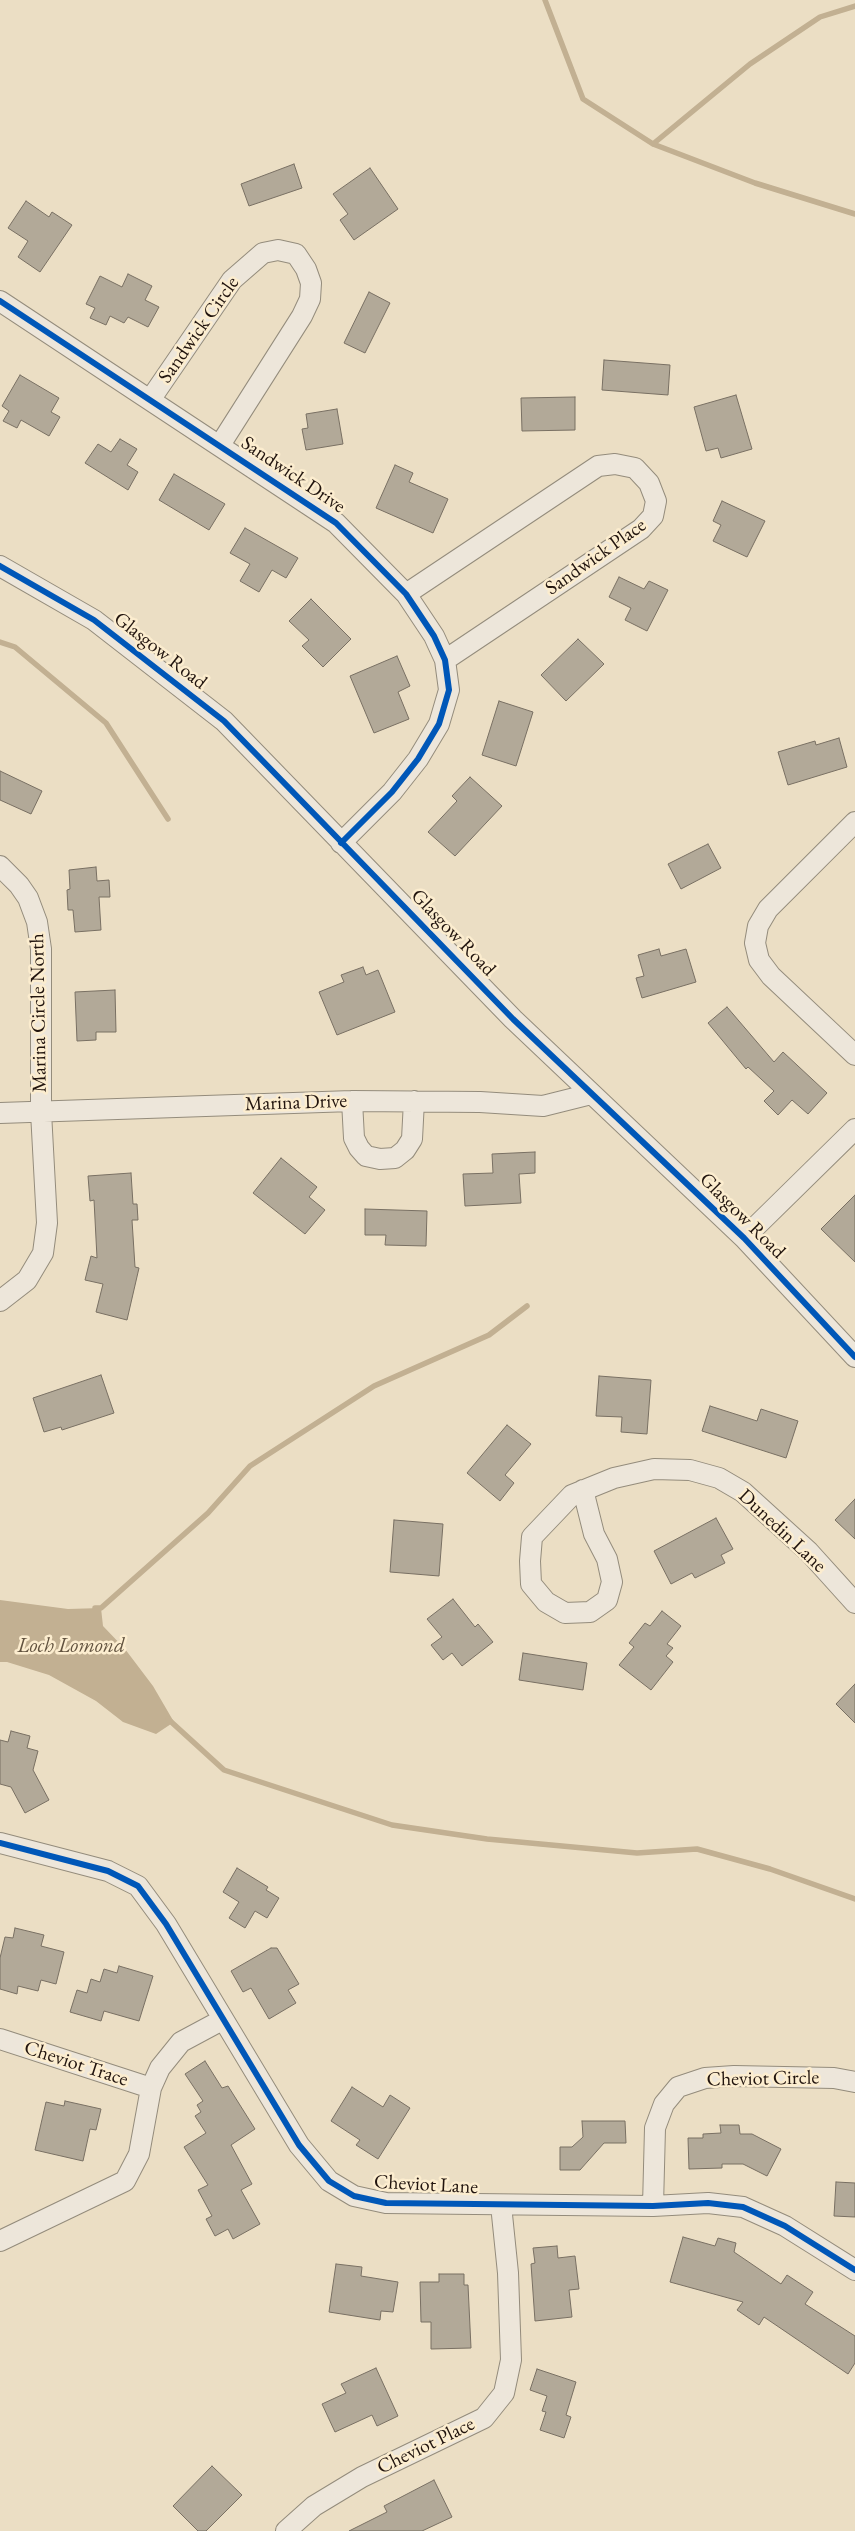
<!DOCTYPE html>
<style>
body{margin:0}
canvas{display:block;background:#ebdec4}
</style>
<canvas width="855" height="2531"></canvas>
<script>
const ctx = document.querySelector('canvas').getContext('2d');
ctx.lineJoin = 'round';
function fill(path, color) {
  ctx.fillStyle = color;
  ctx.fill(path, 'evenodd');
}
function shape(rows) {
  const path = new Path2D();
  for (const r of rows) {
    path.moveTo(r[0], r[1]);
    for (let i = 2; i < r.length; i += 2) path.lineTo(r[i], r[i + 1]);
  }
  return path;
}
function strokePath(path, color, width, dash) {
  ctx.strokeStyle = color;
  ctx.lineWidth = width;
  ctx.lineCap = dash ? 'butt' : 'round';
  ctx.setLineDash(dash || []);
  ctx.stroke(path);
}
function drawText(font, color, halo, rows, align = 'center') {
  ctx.font = font + ' "EB Garamond",serif';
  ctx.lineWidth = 5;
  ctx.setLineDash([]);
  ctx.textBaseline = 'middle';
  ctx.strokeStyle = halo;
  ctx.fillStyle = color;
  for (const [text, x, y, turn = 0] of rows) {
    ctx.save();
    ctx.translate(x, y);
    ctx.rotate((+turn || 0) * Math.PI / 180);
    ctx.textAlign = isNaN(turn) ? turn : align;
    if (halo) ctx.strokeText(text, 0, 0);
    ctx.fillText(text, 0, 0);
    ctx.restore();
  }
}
const water = shape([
 [0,1600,68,1609,101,1608,103,1626,125,1649,153,1686,174,1722,156,1734,123,1722,96,1701,49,1675,7,1662,0,1662]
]);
const stream = shape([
 [545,0,583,99,653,144,755,183,855,214],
 [653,144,750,64,820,17,855,6],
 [0,642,15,647,106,723,168,819],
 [95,1608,101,1608,208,1513,250,1466,374,1386,489,1335,527,1306],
 [168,1719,224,1770,392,1825,487,1839,637,1853,697,1849,770,1869,855,1899]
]);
const building = shape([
 [294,164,302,188,249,206,241,184,294,164],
 [370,168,398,209,354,240,340,220,348,214,333,194,370,168],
 [26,201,49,217,52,212,72,225,40,272,18,257,28,241,8,228,26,201],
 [128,274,152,286,145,300,159,307,148,327,128,317,124,323,110,316,106,325,90,318,95,308,86,304,100,276,122,287,128,274],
 [369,292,390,303,365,353,344,343,369,292],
 [604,360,670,365,668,395,602,390,604,360],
 [20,375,59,398,51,412,60,417,49,436,21,420,17,428,3,421,9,411,2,406,20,375],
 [736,395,752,449,721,458,718,448,706,451,694,407,736,395],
 [575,397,575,430,522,431,521,398,575,397],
 [337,409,343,444,306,450,302,429,308,428,306,414,337,409],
 [120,439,137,449,127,465,138,472,128,490,85,463,98,444,111,452,120,439],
 [395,465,413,473,409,482,448,499,433,533,376,508,395,465],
 [174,474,225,504,209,530,159,500,174,474],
 [722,501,765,521,747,557,713,541,721,525,713,521,722,501],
 [245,528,298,558,286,578,272,570,259,592,240,581,250,564,230,553,245,528],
 [619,577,644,589,649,581,668,590,647,631,625,620,631,608,609,597,619,577],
 [311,599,351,639,323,667,302,646,309,640,289,621,311,599],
 [578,639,604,664,566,701,541,675,578,639],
 [397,656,410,686,398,692,409,719,374,733,350,676,397,656],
 [499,701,533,712,516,766,482,755,499,701],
 [839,738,847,767,788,785,778,752,815,741,816,745,839,738],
 [0,771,42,791,31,814,0,800,0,771],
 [470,777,502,806,455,856,428,832,457,801,452,796,470,777],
 [708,844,721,868,681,889,668,864,708,844],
 [96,867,97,881,109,880,110,897,99,897,101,930,75,932,73,910,68,910,67,890,70,889,69,870,96,867],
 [659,949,661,956,686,949,696,982,642,998,636,978,644,976,638,955,659,949],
 [363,967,366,975,378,970,395,1012,337,1035,319,992,344,982,341,975,363,967],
 [115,990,116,1032,96,1032,96,1040,77,1041,75,992,115,990],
 [727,1007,774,1062,783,1052,827,1093,808,1114,792,1100,778,1115,764,1101,774,1091,748,1067,746,1069,708,1023,727,1007],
 [535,1152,535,1173,519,1174,521,1203,465,1206,463,1174,493,1173,492,1154,535,1152],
 [281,1158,317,1187,309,1197,325,1210,305,1234,253,1193,281,1158],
 [131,1173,133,1204,137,1204,138,1220,132,1220,135,1267,139,1268,127,1320,96,1312,103,1284,85,1280,91,1256,97,1258,94,1200,90,1201,88,1176,131,1173],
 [855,1195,855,1262,821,1229,855,1195],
 [365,1209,427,1211,426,1246,385,1245,386,1235,365,1235,365,1209],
 [101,1375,114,1413,62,1430,61,1427,44,1432,33,1398,101,1375],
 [599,1376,651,1380,647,1434,621,1432,622,1417,596,1416,599,1376],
 [710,1406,757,1421,761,1409,798,1421,786,1458,702,1431,710,1406],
 [507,1425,531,1444,505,1475,514,1483,500,1501,467,1473,507,1425],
 [855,1499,855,1539,835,1520,855,1499],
 [716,1518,733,1549,721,1555,725,1563,695,1578,692,1573,671,1584,654,1551,716,1518],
 [394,1520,443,1524,439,1576,390,1572,394,1520],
 [453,1599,475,1627,478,1624,493,1642,462,1666,452,1653,443,1660,431,1645,442,1637,427,1619,453,1599],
 [662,1611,681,1626,667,1644,673,1648,666,1656,673,1662,651,1690,619,1665,634,1647,629,1643,645,1623,650,1626,662,1611],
 [523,1653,587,1663,583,1690,519,1680,523,1653],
 [855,1684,855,1723,836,1704,855,1684],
 [11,1731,30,1736,27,1748,38,1751,33,1770,49,1800,25,1813,11,1787,0,1784,0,1740,8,1742,11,1731],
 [237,1868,268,1887,266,1890,279,1898,267,1918,255,1911,245,1928,229,1918,239,1902,223,1892,237,1868],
 [15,1928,44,1935,41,1946,64,1952,56,1984,41,1980,38,1991,18,1986,17,1994,0,1989,0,1958,5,1937,13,1938,15,1928],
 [271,1948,277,1948,299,1984,288,1990,296,2003,269,2019,251,1988,243,1992,231,1971,271,1948],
 [119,1966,153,1976,139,2021,104,2011,101,2021,70,2012,77,1990,87,1993,91,1979,100,1982,104,1969,117,1973,119,1966],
 [205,2061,222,2088,228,2086,255,2129,231,2145,252,2184,241,2190,260,2224,233,2239,228,2229,215,2236,206,2219,212,2216,198,2190,208,2185,184,2147,206,2133,195,2116,201,2112,197,2105,203,2101,185,2074,205,2061],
 [352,2087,383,2107,390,2095,410,2108,378,2159,356,2145,360,2140,331,2121,352,2087],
 [65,2101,101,2109,96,2130,90,2129,83,2161,35,2150,46,2102,64,2106,65,2101],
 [582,2121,625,2121,626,2143,604,2143,580,2170,560,2170,560,2147,572,2147,583,2137,582,2121],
 [720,2125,739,2125,740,2134,752,2134,781,2149,767,2176,743,2164,722,2164,722,2168,689,2169,688,2138,703,2138,703,2134,721,2133,720,2125],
 [836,2182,855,2183,855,2217,834,2216,836,2182],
 [683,2237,715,2246,718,2238,736,2243,734,2252,781,2284,787,2275,813,2292,805,2304,855,2336,855,2363,848,2374,764,2317,759,2325,737,2310,743,2302,670,2282,683,2237],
 [557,2246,558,2258,575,2256,579,2289,569,2290,572,2317,535,2321,531,2264,535,2263,533,2248,557,2246],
 [336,2264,362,2267,361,2276,398,2282,393,2312,381,2311,380,2320,329,2312,336,2264],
 [439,2274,464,2274,464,2285,468,2285,471,2348,431,2349,431,2322,421,2322,420,2282,439,2282,439,2274],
 [376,2368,398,2416,377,2426,372,2415,335,2432,322,2404,346,2393,341,2384,376,2368],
 [537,2369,576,2382,566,2415,571,2417,564,2438,540,2430,546,2412,542,2411,547,2396,530,2390,537,2369],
 [212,2466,242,2495,206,2531,198,2531,173,2506,212,2466],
 [434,2480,452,2517,422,2531,349,2531,387,2512,384,2506,434,2480]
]);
const minor = shape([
 [0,301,336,523,406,594,434,636,445,660,449,690,439,724,418,759,392,792,341,843],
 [150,400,232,280,263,253,278,250,296,254,306,269,311,283,310,299,302,316,220,445],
 [0,566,94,620,224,721,513,1019,744,1238,855,1357],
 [406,594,598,466,615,464,635,468,649,483,656,501,653,516,641,529,445,660],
 [855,822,768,909,758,926,755,943,759,960,771,976,855,1055],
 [0,866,19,885,28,898,37,922,41,949,41,1112,47,1223,43,1253,27,1280,0,1301],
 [352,1101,354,1138,359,1148,366,1156,380,1159,395,1158,405,1150,412,1139,414,1101],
 [0,1113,352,1101,480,1102,543,1106,591,1094],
 [744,1238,855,1129],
 [583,1490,594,1534,607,1559,612,1582,607,1600,590,1612,565,1613,546,1602,531,1584,530,1561,532,1537,572,1495,614,1478,654,1469,690,1470,719,1478,743,1492,809,1552,855,1603],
 [0,1843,108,1871,138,1886,166,1924,299,2145,329,2181,354,2196,386,2203,653,2206,708,2203,743,2207,785,2226,855,2270],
 [0,2039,151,2088],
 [653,2206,655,2128,664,2104,678,2087,705,2078,734,2076,834,2078,855,2082],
 [0,2241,125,2181,139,2154,151,2088,160,2068,181,2042,222,2020],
 [286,2531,314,2506,362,2477,484,2418,504,2393,511,2360,508,2273,501,2205]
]);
const cycleway = shape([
 [0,301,336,523,406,594,434,636,445,660,449,690,439,724,418,759,392,792,341,843],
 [0,566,94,620,224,721,513,1019,744,1238,855,1357],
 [0,1843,108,1871,138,1886,166,1924,299,2145,329,2181,354,2196,386,2203,653,2206,708,2203,743,2207,785,2226,855,2270]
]);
const streetNames = [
 ["Sandwick Circle",199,330,-55],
 ["Sandwick Drive",293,475,34],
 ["Sandwick Place",596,557,-35],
 ["Glasgow Road",160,651,38],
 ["Glasgow Road",453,933,46],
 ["Marina Circle North",39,1013,-91],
 ["Marina Drive",296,1103,-2],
 ["Glasgow Road",742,1216,45],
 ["Dunedin Lane",782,1531,43],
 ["Cheviot Trace",76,2064,18],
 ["Cheviot Circle",763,2079,-1],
 ["Cheviot Lane",426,2185,3],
 ["Cheviot Place",426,2446,-26]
];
const waterNames = [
 ["Loch Lomond",71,1646]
];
fill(water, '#c2b092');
strokePath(stream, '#c2b092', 5.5);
fill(building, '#b2a998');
strokePath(building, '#797063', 1);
strokePath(minor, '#948c7c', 22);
strokePath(minor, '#ede6da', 20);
strokePath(cycleway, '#0057b8', 6);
drawText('20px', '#21140e', '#fcedcf', streetNames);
drawText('italic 21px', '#61523f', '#fcedcf', waterNames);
</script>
